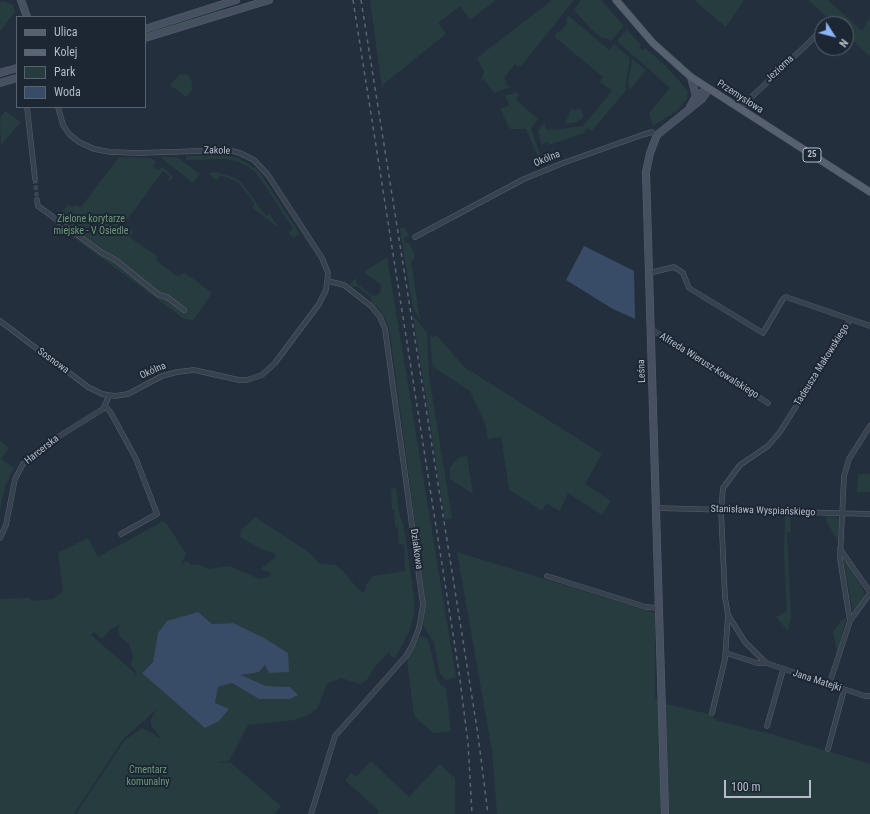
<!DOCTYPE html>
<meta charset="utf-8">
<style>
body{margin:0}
#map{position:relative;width:870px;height:814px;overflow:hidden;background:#242f3e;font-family:"Roboto Condensed",sans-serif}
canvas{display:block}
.legend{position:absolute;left:16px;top:16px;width:130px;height:92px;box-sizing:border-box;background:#1d2633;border:1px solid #59626f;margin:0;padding:5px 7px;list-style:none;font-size:12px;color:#b4bcc9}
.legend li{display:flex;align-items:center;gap:8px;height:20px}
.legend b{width:20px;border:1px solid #59626f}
.north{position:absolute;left:814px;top:16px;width:40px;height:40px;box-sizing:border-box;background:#1d2633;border:1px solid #59626f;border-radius:50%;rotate:126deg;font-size:11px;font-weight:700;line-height:16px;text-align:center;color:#b4bcc9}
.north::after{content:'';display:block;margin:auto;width:14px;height:18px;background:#8ab4f8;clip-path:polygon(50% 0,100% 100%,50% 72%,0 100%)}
.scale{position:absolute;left:724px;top:780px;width:87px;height:18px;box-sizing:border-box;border:2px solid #b4bcc9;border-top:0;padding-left:5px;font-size:12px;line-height:14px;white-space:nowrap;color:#b4bcc9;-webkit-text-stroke:3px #1d2633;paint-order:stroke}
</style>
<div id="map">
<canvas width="870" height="814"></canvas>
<ul class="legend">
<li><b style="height:5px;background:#56606e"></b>Ulica</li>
<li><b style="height:5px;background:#5a6575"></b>Kolej</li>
<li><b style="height:11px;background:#263c3f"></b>Park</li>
<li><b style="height:11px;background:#394c67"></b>Woda</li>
</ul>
<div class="north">N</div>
<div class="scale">100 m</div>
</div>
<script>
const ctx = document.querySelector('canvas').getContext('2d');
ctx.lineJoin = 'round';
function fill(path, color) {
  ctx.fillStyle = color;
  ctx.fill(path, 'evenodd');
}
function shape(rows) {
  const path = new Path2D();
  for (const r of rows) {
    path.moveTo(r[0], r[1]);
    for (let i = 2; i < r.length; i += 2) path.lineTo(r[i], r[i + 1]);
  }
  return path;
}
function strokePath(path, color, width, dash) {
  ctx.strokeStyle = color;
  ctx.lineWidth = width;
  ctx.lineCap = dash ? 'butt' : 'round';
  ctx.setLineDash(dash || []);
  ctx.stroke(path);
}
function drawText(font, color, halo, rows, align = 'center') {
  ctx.font = font + ' "Roboto Condensed",sans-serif';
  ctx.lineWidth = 4;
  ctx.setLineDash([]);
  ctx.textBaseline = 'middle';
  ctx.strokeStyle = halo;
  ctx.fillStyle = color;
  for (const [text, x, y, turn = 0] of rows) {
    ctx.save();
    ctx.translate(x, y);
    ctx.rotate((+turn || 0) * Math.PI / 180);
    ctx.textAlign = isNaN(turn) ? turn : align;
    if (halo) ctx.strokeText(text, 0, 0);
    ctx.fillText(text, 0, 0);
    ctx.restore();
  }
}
const green = shape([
 [370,0,496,0,470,20,460,6,438,23,446,34,385,83,382,88],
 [552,0,574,0,522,65,518,67,515,64,504,78,507,81,505,83,510,87,494,93,484,79,481,81,484,72,477,58],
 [581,0,601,0,624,26,611,41,601,37,591,29,574,10],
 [694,0,744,0,726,27],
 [808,0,828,0,862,31,870,17,870,57,846,34,846,24,835,24],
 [2,1,13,5,15,12,0,31,0,3],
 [223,8,225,12,145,35,145,32],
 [569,16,609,50,614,44,630,58,625,88,627,89,592,131,587,128,584,133,549,145,548,142,542,145,538,131,543,124,546,125,545,127,548,130,550,128,552,130,583,126,612,91,600,82,603,77,556,38,555,34,562,30,567,23,566,20],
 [627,29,641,45,639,47,643,50,645,48,666,66,688,91,687,99,677,111,653,126,649,113,670,88,617,41],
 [632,59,646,70,630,90,628,84],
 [187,74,191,79,192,90,186,97,170,85,179,75],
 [516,92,519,95,516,100,538,119,531,129,544,164,542,167,526,129,510,129,500,109,510,105,505,96],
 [572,108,576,111,578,108,582,111,583,118,575,123,565,123],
 [5,111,21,122,1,145,0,118],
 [224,155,238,158,258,170,300,234,294,238,289,234,289,232,293,229,264,184,255,172,247,166,236,161,224,159,186,160,186,156],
 [119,157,151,158,156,162,153,167,158,170,163,167,173,177,170,181,168,180,170,176,163,171,121,228,128,233,131,229,133,231,129,237,157,256,157,261,174,274,178,276,185,273,211,292,211,295,193,321,183,318,54,223,68,204,73,207,75,205,81,207],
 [160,157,177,157,200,174,193,183],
 [216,172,235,178,241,182,266,216,269,214,278,226,276,226,253,208,254,203,239,183,224,176,220,176,217,180,214,179,209,173],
 [404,227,409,235,404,238,405,243,409,243,414,252,414,259,411,261,420,320,413,307,408,278,400,229],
 [387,257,456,677,446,680,440,674,434,643,423,625,425,599,390,333,386,320,380,311,371,301,371,297,357,286,352,287,349,284,357,278,356,283,373,296,378,295,381,291,381,285,364,272],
 [413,315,427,333,429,376,452,518,445,520],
 [430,335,433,338,435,335,440,339,468,371,469,370,602,454,585,484,611,501,602,515,568,493,560,511,546,503,542,511,511,491,509,489,501,437,488,439,485,423,470,391,433,367,434,385],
 [0,441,9,448,1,459,14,468,5,487,0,510],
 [467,456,473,494,450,479,450,467,459,457],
 [858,474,870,474,870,492,857,492],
 [396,488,399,512,404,527,414,598,414,615,410,630,395,658,390,656,390,651,378,663,366,681,360,684,341,678,327,684,317,709,310,714,295,720,248,725,229,761,217,762,231,763,281,806,274,814,76,814,124,741,142,728,162,739,151,725,151,719,157,709,123,739,74,814,0,814,0,599,30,598,31,601,53,599,63,591,58,553,88,538,98,557,163,521,167,524,186,554,181,565,186,561,191,565,198,564,209,569,229,566,260,579,269,577,271,573,260,569,276,557,274,553,261,549,240,537,241,530,255,517,310,553,319,563,335,565,342,570,359,590,363,593,366,589,366,585,373,576,405,571,404,545,399,544,398,534,397,527,395,527,394,510,392,509,391,489],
 [198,612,212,624,233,623,289,672,265,665,259,672,240,675,266,686,290,687,259,699,232,683,218,687,215,703,229,709,142,673],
 [120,624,118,629,120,637,129,644,133,657,131,665,136,672,134,677,134,672,91,635,94,632,102,639,111,629],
 [785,514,790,515,791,532,787,533,791,617,788,631,776,617,787,611,784,552],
 [828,516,836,517,839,520,837,541,826,520],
 [457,552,655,613,655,698,666,704,709,714,718,721,771,734,870,764,870,814,497,814,492,751],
 [843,557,862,587,865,595,864,599,853,613],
 [847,617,837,652,833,631,841,621],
 [420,636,428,639,437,678,441,685,446,688,451,731,433,733,414,716,407,660],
 [371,761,409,797,440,764,455,778,455,814,377,814,379,811,345,780,351,773,356,777]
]);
const water = shape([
 [584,246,634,271,635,319,613,309,566,280],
 [198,612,212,624,233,623,264,638,288,653,289,672,269,673,265,665,259,672,241,675,266,686,290,687,298,695,290,699,259,699,232,683,218,687,215,703,229,709,219,721,205,728,142,673,153,662,158,633,167,621]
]);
const streetTunnel = shape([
 [35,179,37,200]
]);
const street = shape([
 [27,107,35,179],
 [739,109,822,30],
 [37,200,38,206,101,252,117,261,159,295,167,297,184,310],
 [415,237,524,179,563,163,642,135,652,132,657,135],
 [649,273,674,267,683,273,689,288,763,333,783,299,786,297,870,326],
 [0,321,88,387,102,394,115,396,128,394,162,376,177,372,194,370,239,380,247,380,262,375,275,363,319,304,326,290,328,273,322,258,268,175,254,160,240,153,228,150,139,153,110,152,94,149,79,142,69,134,63,125,58,107],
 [651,329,768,403],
 [105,406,111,413,136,459,157,514,121,534],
 [656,508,870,514],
 [0,538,6,525,15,479,23,464,53,440,103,409,109,396],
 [840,549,870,592],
 [547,576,646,607,658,608],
 [850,621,840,559,844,476,849,459,870,426],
 [726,653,757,663,766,663,865,696,870,696],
 [766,663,745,642,728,615,725,597,721,510,723,488,740,465,768,446,780,432,850,320],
 [829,685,850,621,870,593],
 [712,713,725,659,728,615],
 [767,726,783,670],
 [828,749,844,690],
 [311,814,335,736,406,656,412,646,419,628,423,605,385,329,380,317,371,306,344,285,328,281]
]);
const secondary = shape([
 [21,0,27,17],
 [145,29,236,0],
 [145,38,269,0],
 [0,73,17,68],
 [691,77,696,96],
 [0,83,17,78],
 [690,107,696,96,708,89],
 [665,814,646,172,650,153,657,135,702,99,709,89]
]);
const primary = shape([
 [616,0,653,43,691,77,870,192]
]);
const rail = shape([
 [353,0,459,672,468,743,472,814],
 [361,0,478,735,488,814]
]);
const shields = [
 [812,155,18]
];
const shieldNames = [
 ["25",812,155]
];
const streetNames = [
 ["Jeziorna",780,69,-43],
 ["Przemysłowa",740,97,33],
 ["Zakole",217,151,1],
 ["Okólna",547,159,-22],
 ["Sosnowa",53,361,36],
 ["Tadeusza Makowskiego",822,365,-58],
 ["Alfreda Wierusz-Kowalskiego",709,366,32],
 ["Okólna",153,371,-24],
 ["Leśna",642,371,-92],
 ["Harcerska",42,450,-38],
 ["Stanisława Wyspiańskiego",763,511,2],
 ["Działkowa",416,549,82],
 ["Jana Matejki",817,681,18]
];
const parkNames = [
 ["Zielone korytarze",91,219],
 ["miejske - V Osiedle",91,231],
 ["Cmentarz",148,770],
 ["komunalny",148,782]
];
fill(green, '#263c3f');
fill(water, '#394c67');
strokePath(streetTunnel, '#3a4453', 4.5, [4.5, 2]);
strokePath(street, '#565f6c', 5.5);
strokePath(secondary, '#565f6c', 8);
strokePath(primary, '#414a57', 8);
strokePath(street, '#38414e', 4.5);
strokePath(secondary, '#465061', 7);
strokePath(primary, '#56606e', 7);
strokePath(rail, '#5a6575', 1.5, [4, 4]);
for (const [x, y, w] of shields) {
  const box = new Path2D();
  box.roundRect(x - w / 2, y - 7, w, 14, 3);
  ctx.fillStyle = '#1d2633';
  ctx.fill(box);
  strokePath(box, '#b4bcc9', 1);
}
drawText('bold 9px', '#b4bcc9', null, shieldNames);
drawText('10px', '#b4bcc9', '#1d2633', streetNames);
drawText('10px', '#6b9a76', '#1d2633', parkNames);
</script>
